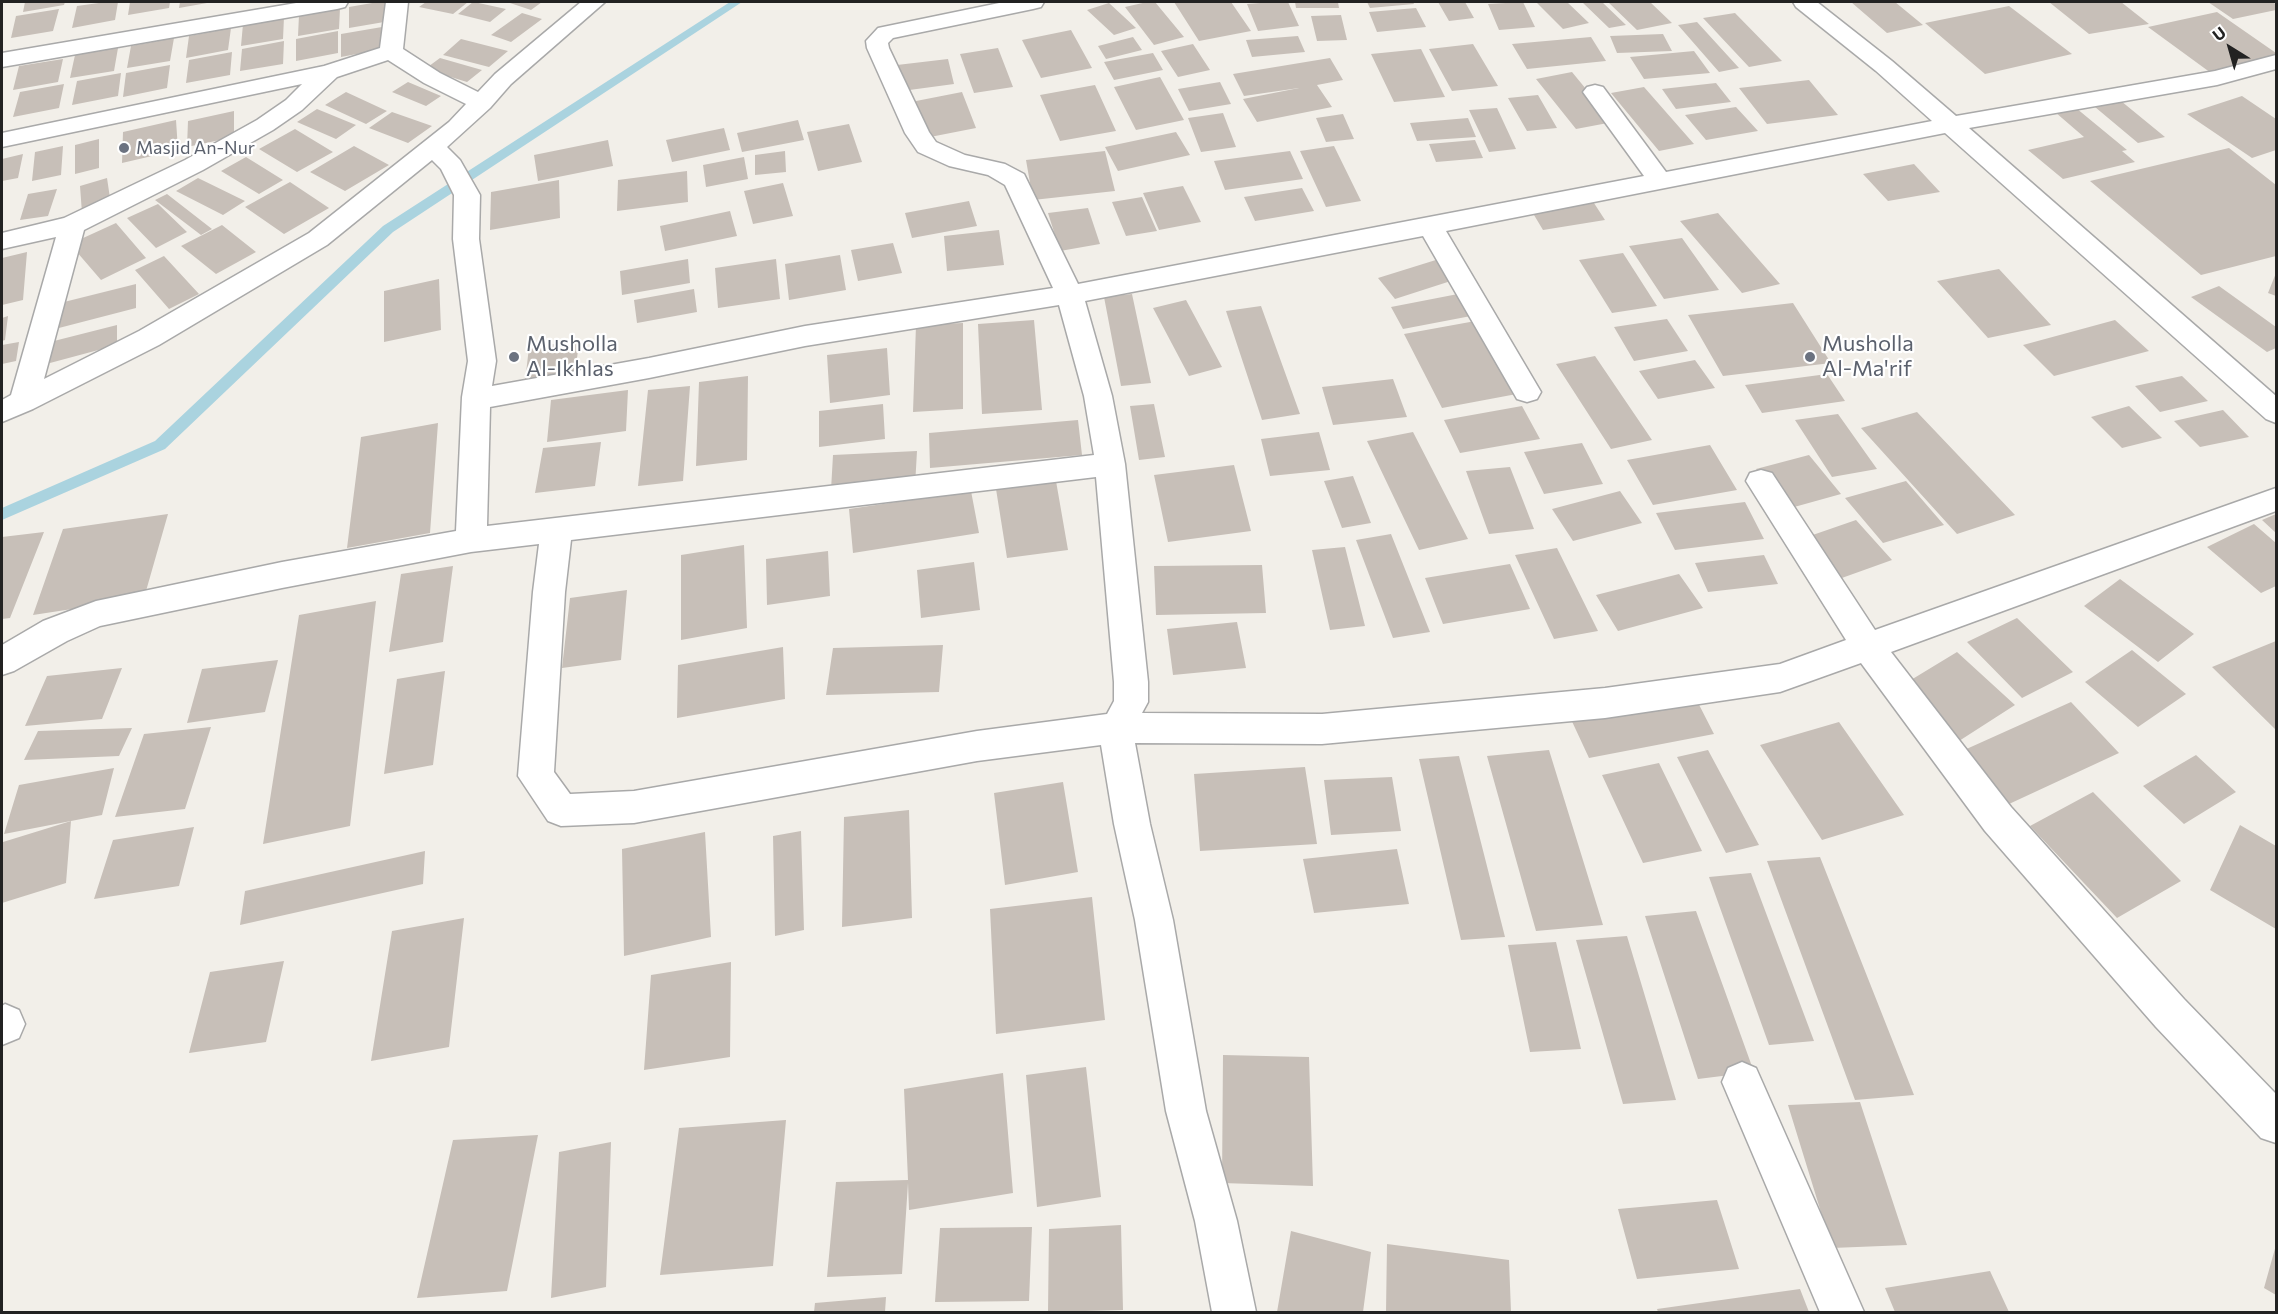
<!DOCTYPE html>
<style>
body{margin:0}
#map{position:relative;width:2278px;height:1314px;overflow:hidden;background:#f2efe9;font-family:Commissioner,sans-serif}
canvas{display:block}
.frame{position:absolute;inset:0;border:3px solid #222;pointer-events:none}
.north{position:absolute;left:2200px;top:18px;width:60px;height:60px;-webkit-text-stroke:4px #fff;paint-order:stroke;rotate:323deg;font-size:16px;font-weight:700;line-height:24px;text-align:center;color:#222}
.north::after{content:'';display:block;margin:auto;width:21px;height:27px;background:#222;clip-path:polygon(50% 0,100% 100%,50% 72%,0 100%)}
</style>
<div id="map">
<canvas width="2278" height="1314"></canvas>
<div class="frame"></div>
<div class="north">U</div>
</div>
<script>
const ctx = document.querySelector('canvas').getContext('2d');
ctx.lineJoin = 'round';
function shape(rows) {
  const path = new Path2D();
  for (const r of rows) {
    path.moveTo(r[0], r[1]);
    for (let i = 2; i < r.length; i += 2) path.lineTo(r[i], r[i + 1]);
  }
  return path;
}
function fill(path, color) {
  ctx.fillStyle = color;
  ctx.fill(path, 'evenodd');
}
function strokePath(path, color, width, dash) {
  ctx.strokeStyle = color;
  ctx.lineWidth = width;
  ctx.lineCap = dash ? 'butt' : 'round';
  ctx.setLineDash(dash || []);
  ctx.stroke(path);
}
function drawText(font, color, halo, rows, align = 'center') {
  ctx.font = font + ' Commissioner,sans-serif';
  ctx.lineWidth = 4.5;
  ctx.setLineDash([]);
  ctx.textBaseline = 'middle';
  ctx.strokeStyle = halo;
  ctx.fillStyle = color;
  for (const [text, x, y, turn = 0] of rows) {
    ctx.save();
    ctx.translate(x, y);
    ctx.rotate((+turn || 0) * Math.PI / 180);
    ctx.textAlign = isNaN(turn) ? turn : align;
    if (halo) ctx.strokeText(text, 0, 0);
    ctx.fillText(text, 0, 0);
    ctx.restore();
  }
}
const stream = shape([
 [730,2,742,2,393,232,165,449,2,520,2,508,155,441,383,226,730,2]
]);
const building = shape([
 [25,2,65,2,64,5,23,12],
 [106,2,118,2,115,20,72,28,77,6],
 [130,2,170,2,169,8,128,15],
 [180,2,207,2,207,3,179,8],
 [378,2,390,2,390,21,349,28,349,7],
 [426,2,468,2,453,14,419,7],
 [473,2,474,2,506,9,490,22,458,14],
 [507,2,542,2,531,10],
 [1147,2,1155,2,1184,37,1154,45,1125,7],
 [1174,2,1231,2,1251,31,1199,41],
 [1273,2,1288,2,1299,26,1258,31,1247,4],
 [1295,2,1338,2,1339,8,1296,8],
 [1367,2,1413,2,1414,4,1370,8],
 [1438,2,1465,2,1474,18,1449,21],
 [1523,2,1535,27,1499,30,1488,4],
 [1536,2,1567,2,1589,23,1563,29],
 [1582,2,1602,2,1626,25,1609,28],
 [1608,2,1650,2,1672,23,1637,30],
 [1851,2,1895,2,1923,25,1887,33],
 [2049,2,2121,2,2149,24,2089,34],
 [2208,2,2272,2,2276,4,2276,10,2233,19],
 [1109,3,1136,28,1114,35,1087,10],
 [2009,6,2072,54,1985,74,1925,23],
 [340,8,339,29,298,36,299,15],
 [1416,8,1426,27,1377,32,1369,12],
 [59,9,53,31,11,38,16,16],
 [2217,12,2276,53,2276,58,2211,73,2148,27],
 [522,13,542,19,511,42,491,35],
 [1735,13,1782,61,1749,67,1703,18],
 [1341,15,1347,40,1317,41,1311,16],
 [284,17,283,39,241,46,243,24],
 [1697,22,1739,68,1719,72,1678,25],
 [382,27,383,49,341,57,341,34],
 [231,28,228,50,186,58,189,36],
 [1071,30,1092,68,1041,78,1022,40],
 [338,31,338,53,296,61,296,39],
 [1663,34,1672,51,1617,53,1610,36],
 [1298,36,1305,52,1252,57,1246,40],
 [1133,37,1142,50,1106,59,1098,46],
 [1591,37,1606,61,1527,69,1512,44],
 [174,38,170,61,127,68,131,46],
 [461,39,508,51,489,67,443,55],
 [284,41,283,64,240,71,242,49],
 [1193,44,1210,70,1178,77,1161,51],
 [1473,44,1498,86,1452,91,1429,49],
 [118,48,114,71,70,78,75,55],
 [998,48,1013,87,974,93,960,54],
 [1421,49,1445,97,1394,102,1371,54],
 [1694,51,1710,73,1644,79,1630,57],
 [232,52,230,75,186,83,189,60],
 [1153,53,1163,70,1114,80,1104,62],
 [440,58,482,70,467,82,425,69],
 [1330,58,1343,80,1317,85,1332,107,1257,122,1243,99,1299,88,1244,96,1233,74],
 [63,59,58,82,13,90,19,66],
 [948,59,954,84,902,91,897,65],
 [170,65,167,88,123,97,126,73],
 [1572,72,1613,122,1576,129,1536,79],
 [121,73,118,96,72,105,77,81],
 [1160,77,1184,120,1136,130,1114,87],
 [1809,80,1838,115,1767,124,1739,88],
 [408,82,441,96,426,106,392,92],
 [1220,82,1231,104,1189,111,1178,89],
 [1716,83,1731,102,1676,109,1662,89],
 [64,84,59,108,13,117,20,92],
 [1095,85,1116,131,1060,141,1040,95],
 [1644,87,1694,144,1659,151,1611,93],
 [346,92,387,111,366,124,325,105],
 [962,92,976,128,925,138,911,102],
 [1538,95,1557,128,1527,131,1508,98],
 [2242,96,2276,119,2276,150,2252,158,2187,114],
 [2121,101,2165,137,2138,143,2095,107],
 [1736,107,1758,131,1706,140,1685,115],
 [1497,108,1516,149,1489,152,1469,110],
 [2076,108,2127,150,2122,151,2135,162,2063,179,2028,150,2084,137,2055,112],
 [317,109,356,125,336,139,297,122],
 [234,111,234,137,187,147,188,121],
 [392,112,432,126,408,143,369,128],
 [1223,113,1236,147,1201,152,1188,118],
 [1343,114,1354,139,1326,142,1316,118],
 [1468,118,1476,137,1417,141,1410,123],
 [176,120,178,150,122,163,123,132],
 [798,120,804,140,742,152,737,133],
 [849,124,862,162,818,171,807,132],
 [724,128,730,150,672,162,666,140],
 [295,129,333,152,297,172,259,149],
 [1176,132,1190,155,1118,171,1105,147],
 [99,139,99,168,75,174,75,145],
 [608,140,613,166,538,181,534,155],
 [1475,140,1483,158,1436,162,1429,144],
 [63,146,61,175,32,181,35,152],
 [354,146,389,165,345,191,310,172],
 [1334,146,1361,201,1326,207,1300,151],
 [2229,148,2276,185,2276,256,2201,275,2090,181],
 [785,151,786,172,755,175,755,155],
 [1105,151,1115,191,1033,200,1026,160],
 [1290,151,1303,179,1225,190,1214,161],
 [23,154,18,178,2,181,2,159],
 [246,157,283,180,259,194,221,171],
 [744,157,748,179,706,187,703,165],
 [1914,164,1940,192,1888,201,1863,174],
 [687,171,688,202,617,211,618,180],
 [107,178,111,205,82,213,80,186],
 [198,178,245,201,223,215,176,191],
 [559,180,560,218,490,230,491,192],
 [290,182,329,208,284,234,245,207],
 [783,183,793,216,753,224,744,191],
 [1183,186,1201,222,1159,230,1143,193],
 [1302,188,1314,211,1255,221,1244,197],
 [57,189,48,216,20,220,28,194],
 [167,194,212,229,201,235,155,200],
 [1142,197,1157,231,1126,236,1112,202],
 [1592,200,1605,220,1543,230,1531,210],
 [969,201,977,226,912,238,905,213],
 [158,204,187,232,156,248,127,218],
 [1088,208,1100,244,1060,251,1048,213],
 [730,211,737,236,665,251,660,226],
 [1718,213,1780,284,1742,293,1680,221],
 [116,223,146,258,101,280,70,244],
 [222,225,256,252,216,274,181,246],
 [999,230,1004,265,947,271,944,236],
 [1682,238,1719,290,1664,299,1629,246],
 [893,243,902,273,858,281,851,250],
 [27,252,23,300,2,305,2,258],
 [1623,253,1657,306,1612,313,1579,260],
 [840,255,846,290,789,300,785,264],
 [164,256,199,294,169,309,135,270],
 [688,259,690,283,622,295,620,271],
 [776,259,780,299,718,308,715,268],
 [1439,259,1457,279,1395,299,1378,278],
 [1999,269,2051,325,1988,338,1937,281],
 [2276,273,2276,296,2268,293],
 [439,279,441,330,384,342,384,291],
 [136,284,136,308,55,329,56,304],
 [2219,286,2276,327,2276,348,2267,352,2191,297],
 [694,289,697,312,637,323,634,300],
 [1132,294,1151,383,1121,386,1104,297],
 [1458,294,1471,316,1403,329,1391,307],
 [1186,300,1222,367,1189,376,1153,308],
 [1793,303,1831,363,1723,376,1688,315],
 [1261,306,1300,414,1262,420,1226,311],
 [8,316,5,340,2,341,2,318],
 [1667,319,1688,351,1634,361,1614,327],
 [1034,320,1042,410,982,414,978,324],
 [1481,320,1522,393,1442,408,1404,334],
 [2115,320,2149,351,2054,376,2023,345],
 [963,323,963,409,913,412,916,325],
 [117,325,117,345,50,363,50,342],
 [579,341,575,376,525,382,529,347],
 [19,342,16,361,2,364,2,345],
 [887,348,890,395,830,403,827,355],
 [1595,356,1652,440,1611,449,1556,364],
 [1695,360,1715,388,1658,399,1639,371],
 [1827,374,1845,401,1762,413,1745,385],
 [748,376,747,460,696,466,699,382],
 [2182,376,2208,401,2160,412,2135,386],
 [1393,379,1407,417,1333,425,1322,387],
 [690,386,683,481,638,486,648,390],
 [628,390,626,431,547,442,551,400],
 [883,404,885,439,819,447,819,411],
 [1154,404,1165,457,1139,460,1130,406],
 [1522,406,1540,439,1460,453,1444,420],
 [2129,406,2162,438,2122,448,2091,417],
 [2223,410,2249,437,2200,447,2174,421],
 [1917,412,2015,515,1957,534,1861,428],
 [1838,414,1877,469,1832,477,1795,420],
 [1078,420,1082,455,930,468,929,433],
 [438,423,430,533,347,548,361,437],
 [1319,432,1330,470,1270,476,1261,439],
 [1413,432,1468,539,1419,550,1367,441],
 [601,442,595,486,535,493,543,448],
 [1582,443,1603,484,1544,494,1524,452],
 [1710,445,1737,490,1653,505,1627,460],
 [917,451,915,486,831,490,833,455],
 [1809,455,1841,494,1787,509,1756,469],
 [1234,465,1251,531,1168,542,1154,475],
 [1510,467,1534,529,1489,534,1466,471],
 [1353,476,1371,523,1342,528,1324,481],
 [1056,481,1068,550,1007,558,996,489],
 [1906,481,1944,525,1883,543,1845,498],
 [971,491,979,533,853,553,849,509],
 [1620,491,1642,523,1573,541,1552,509],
 [1745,502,1764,539,1675,550,1656,513],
 [168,514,144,598,33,615,63,529],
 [2276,514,2276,533,2262,520],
 [1856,520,1892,560,1839,579,1804,538],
 [2254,524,2276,543,2276,586,2261,593,2207,547],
 [44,532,10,618,2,619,2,537],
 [1391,534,1430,632,1393,638,1356,540],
 [744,545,747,628,681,640,681,555],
 [1345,547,1365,626,1330,630,1312,550],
 [1557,548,1598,631,1554,639,1515,555],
 [828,551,830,596,767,605,766,559],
 [1764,555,1778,584,1708,592,1695,563],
 [974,562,980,610,921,618,917,570],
 [1510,564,1530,609,1443,624,1425,578],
 [1262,565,1266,613,1156,615,1154,566],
 [453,566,443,642,389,652,401,574],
 [1679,574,1703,608,1618,631,1596,595],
 [2120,579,2194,634,2158,662,2084,606],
 [627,590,621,660,562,668,570,598],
 [376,601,350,826,263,844,299,615],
 [2017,618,2073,672,2022,698,1967,642],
 [1237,622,1246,668,1173,675,1167,629],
 [2276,641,2276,730,2212,667],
 [943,645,939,692,826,695,833,648],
 [783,647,785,699,677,718,678,665],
 [2132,650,2186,694,2138,727,2085,682],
 [1957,652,2015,705,1959,741,1901,686],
 [278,660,265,712,187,723,202,669],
 [122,668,102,719,25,726,47,676],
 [445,671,433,765,384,774,397,679],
 [1692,691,1714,734,1589,758,1569,715],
 [2071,702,2119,753,2009,804,1962,751],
 [1839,722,1904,815,1822,840,1760,745],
 [211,727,185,809,115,817,144,734],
 [132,728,119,756,24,760,38,731],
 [1549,750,1603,925,1536,931,1487,756],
 [1708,750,1759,845,1726,853,1677,757],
 [2196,755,2236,792,2184,824,2143,786],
 [1459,756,1505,937,1461,940,1419,759],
 [1659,763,1702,851,1643,863,1602,775],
 [1305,767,1317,844,1200,851,1194,774],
 [114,768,102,815,71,821,66,883,2,903,3,842,71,821,4,834,19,785],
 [1392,777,1401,831,1331,835,1324,780],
 [1063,782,1078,872,1005,885,994,793],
 [2093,792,2181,881,2117,918,2030,826],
 [909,810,912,918,842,927,844,817],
 [2240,825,2276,846,2276,929,2210,890],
 [194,827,179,886,94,899,113,840],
 [801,831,804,930,775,936,773,836],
 [705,832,711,937,624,956,622,849],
 [1397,849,1409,904,1314,913,1303,859],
 [425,851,423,884,240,925,245,891],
 [1820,857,1914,1095,1855,1100,1767,861],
 [1751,873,1814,1041,1769,1045,1709,877],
 [1092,897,1105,1020,996,1034,990,909],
 [1696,911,1754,1072,1698,1079,1645,916],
 [464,918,449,1047,371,1061,392,931],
 [1627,936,1676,1100,1623,1104,1576,940],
 [1556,942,1581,1049,1530,1052,1508,945],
 [284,961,266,1042,189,1053,210,972],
 [731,962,730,1057,644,1070,651,975],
 [1223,1055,1309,1057,1313,1186,1222,1183],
 [1086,1067,1101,1197,1037,1207,1026,1075],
 [1003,1073,1013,1193,909,1210,908,1183,902,1274,827,1277,836,1182,908,1180,904,1089],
 [1860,1102,1907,1245,1832,1248,1788,1105],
 [786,1120,773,1266,660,1275,679,1128],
 [538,1135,507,1291,417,1298,453,1140],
 [611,1142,606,1287,551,1298,559,1152],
 [1717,1200,1739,1269,1637,1279,1618,1209],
 [1121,1225,1123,1310,1048,1312,1049,1229],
 [1032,1227,1029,1301,935,1302,940,1228],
 [1291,1231,1371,1252,1363,1312,1277,1312],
 [1387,1244,1509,1260,1511,1312,1386,1312],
 [2276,1245,2276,1295,2264,1288],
 [1990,1271,2009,1312,1895,1312,1885,1288],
 [1800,1289,1809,1312,1658,1312,1657,1309],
 [886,1297,885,1312,814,1312,815,1303]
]);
const minor = shape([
 [302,2,348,2,345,7,337,9,2,67,2,53,302,2],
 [386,2,408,2,403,49,440,73,478,92,495,74,581,2,605,2,511,84,490,108,447,147,460,160,480,195,479,239,496,361,492,386,649,358,805,326,1053,288,1005,185,988,175,949,166,918,152,905,133,867,48,866,41,878,28,1004,2,1044,2,1041,7,1033,9,893,38,888,43,889,48,929,132,936,142,965,155,1005,164,1024,174,1078,284,1644,176,1583,92,1587,87,1595,85,1603,87,1666,172,1932,121,1876,71,1796,7,1793,2,1817,2,1892,61,1956,116,2215,71,2276,55,2276,69,2217,85,1969,128,2276,396,2276,423,2266,419,1945,133,1446,231,1541,392,1537,399,1527,402,1517,399,1423,236,1085,301,1112,396,1125,464,1148,682,1148,702,1142,713,1322,714,1605,688,1780,664,1846,640,1746,481,1750,473,1761,470,1772,473,1875,630,2276,488,2276,511,1891,652,2011,807,2184,999,2276,1094,2276,1143,2261,1138,2156,1027,1985,831,1861,663,1780,692,1605,718,1322,744,1135,743,1150,824,1173,920,1206,1111,1237,1221,1256,1312,1212,1312,1195,1221,1166,1111,1135,920,1114,824,1101,745,977,761,634,823,561,826,548,821,518,776,533,592,539,544,471,552,282,588,100,626,67,641,14,671,2,675,2,645,43,621,96,601,282,562,456,531,462,397,468,361,453,239,454,195,441,169,432,160,327,245,159,345,33,409,2,422,2,400,11,395,56,237,2,249,2,233,64,218,185,160,257,120,286,100,302,84,2,147,2,133,324,66,380,48,386,2],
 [388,60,424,83,466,104,449,122,309,233,139,331,44,379,84,230,203,170,273,130,302,110,337,77,388,60],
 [1059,305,1084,396,1094,455,487,526,490,407,649,378,805,346,1059,305],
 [1096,477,1114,682,1114,701,1107,714,977,731,634,791,570,794,554,772,565,592,571,540,1096,477],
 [5,1004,19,1010,25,1024,19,1038,2,1045,2,1006,5,1004],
 [1742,1062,1756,1068,1864,1312,1820,1312,1722,1082,1728,1068,1742,1062]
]);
const markers = [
 [124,148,6,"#6b7280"],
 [514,357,6,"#6b7280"],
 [1810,357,6,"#6b7280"]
];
const farWorshipnames = [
 ["Masjid An-Nur",136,148]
];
const worshipNames = [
 ["Musholla",526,344],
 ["Al-Ikhlas",526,369],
 ["Musholla",1822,344],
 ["Al-Ma'rif",1822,369]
];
fill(stream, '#aad3df');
fill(building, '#c7bfb8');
strokePath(minor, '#a9a9a9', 3);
fill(minor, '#fff');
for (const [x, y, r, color] of markers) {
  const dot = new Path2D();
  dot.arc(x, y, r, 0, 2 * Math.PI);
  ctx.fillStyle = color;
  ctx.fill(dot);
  strokePath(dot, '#fff', 2);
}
drawText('18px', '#5b616d', '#fff', farWorshipnames, 'left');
drawText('22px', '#5b616d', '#fff', worshipNames, 'left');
</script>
